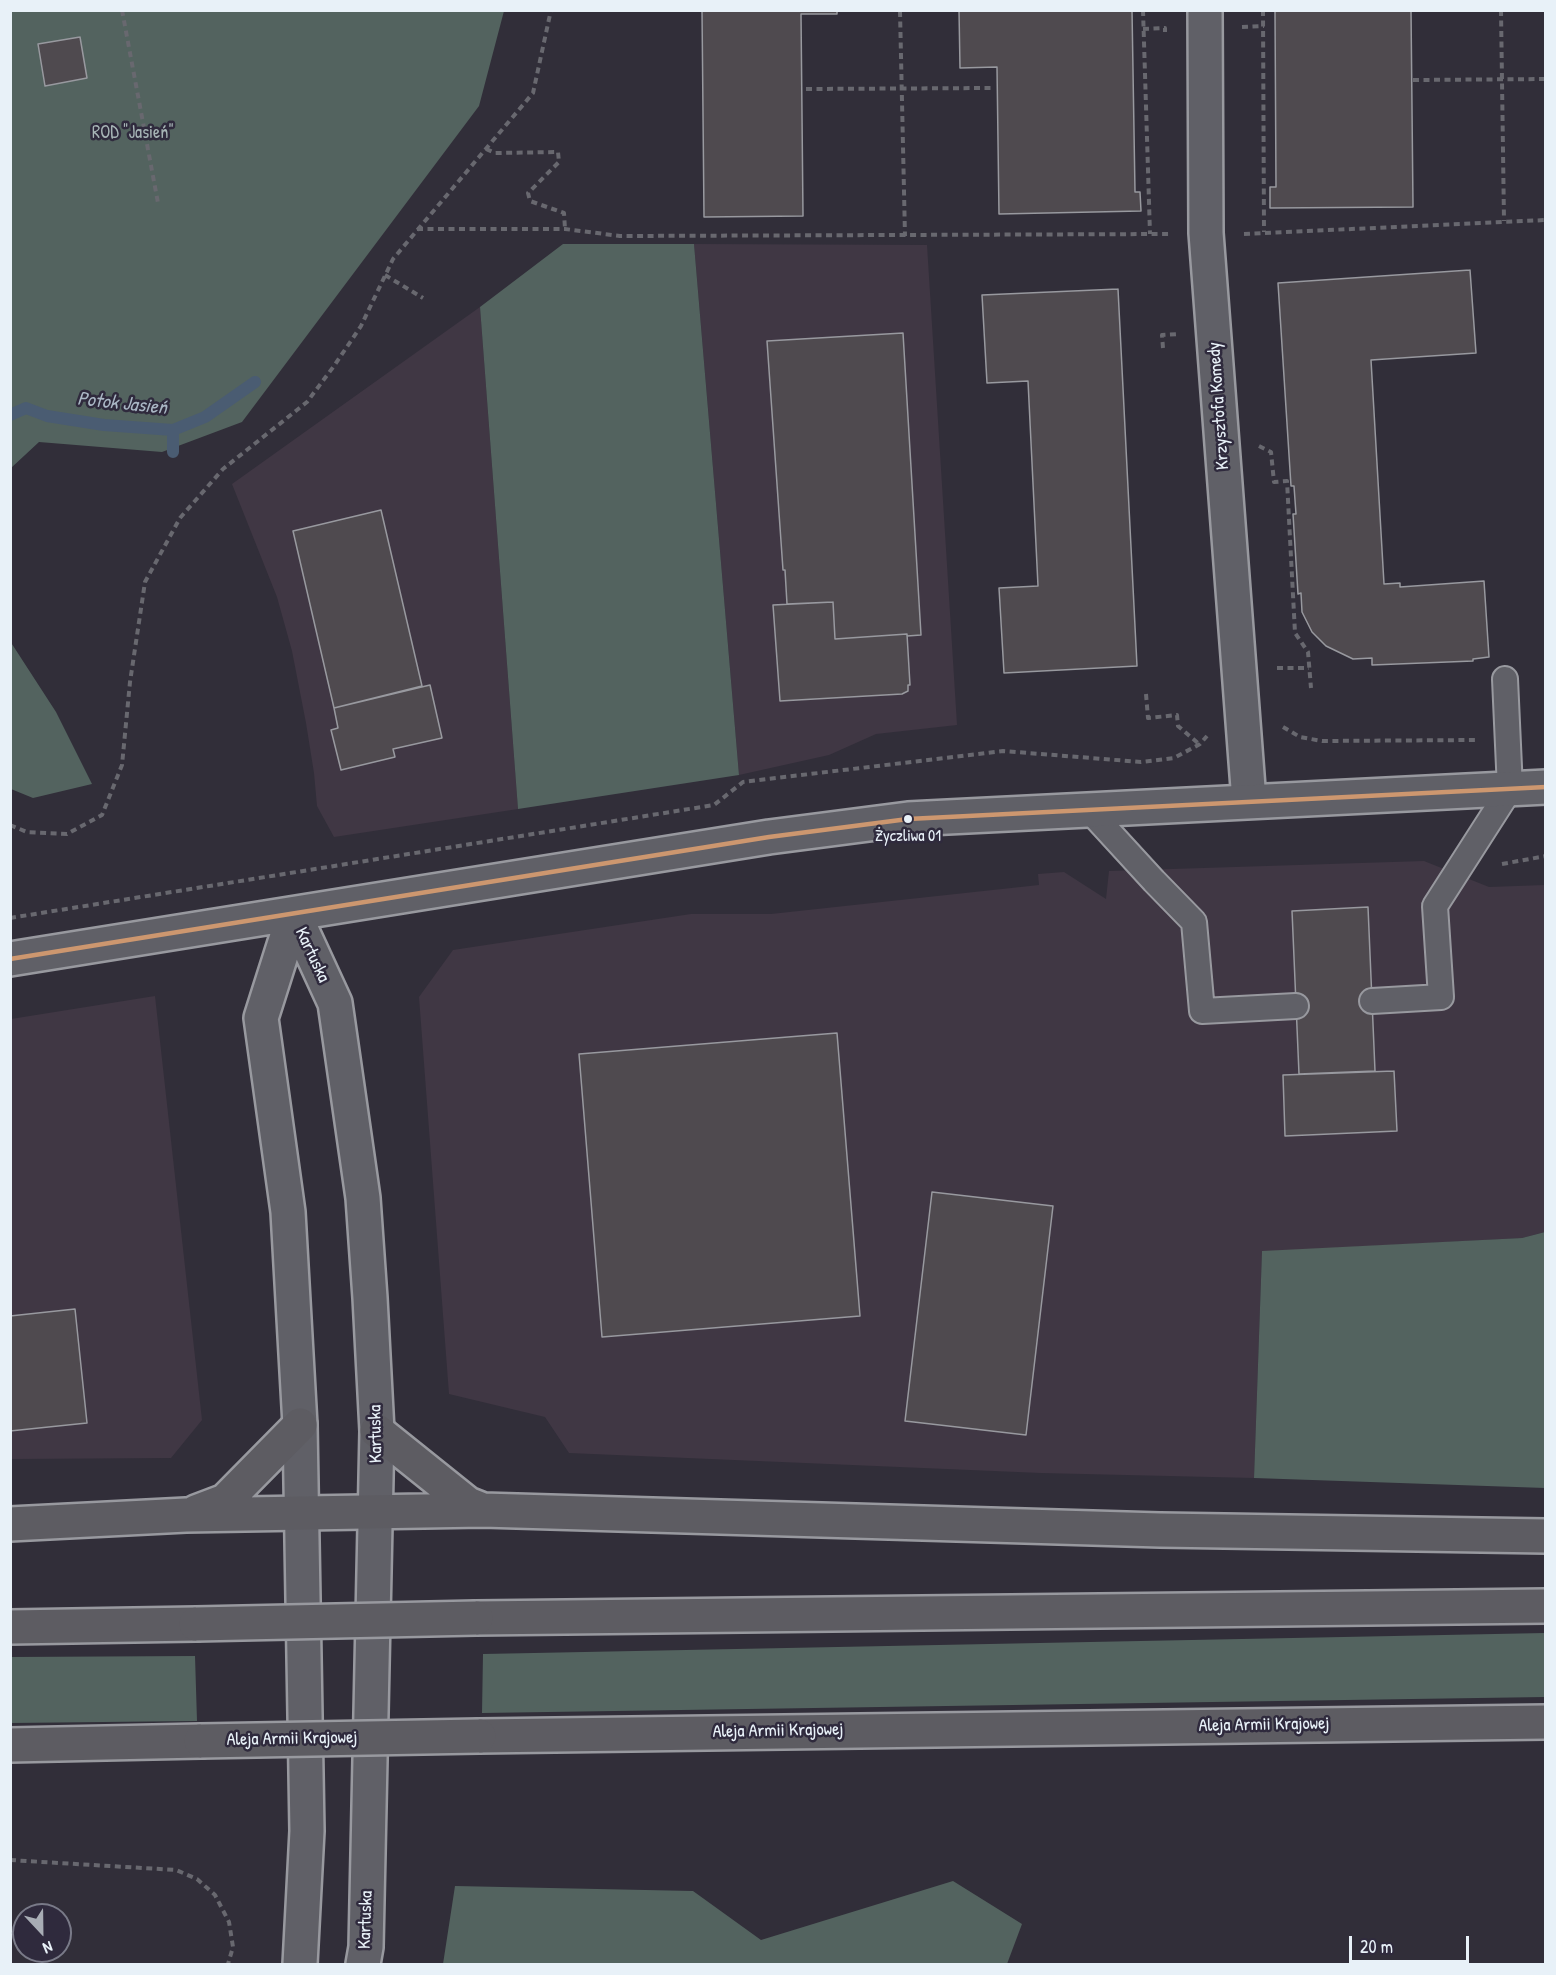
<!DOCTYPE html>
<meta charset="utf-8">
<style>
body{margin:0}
#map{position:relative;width:1556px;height:1975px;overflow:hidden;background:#312e39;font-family:"Patrick Hand",sans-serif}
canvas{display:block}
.frame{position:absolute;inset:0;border:12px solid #e8f1f8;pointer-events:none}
.north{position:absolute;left:12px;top:1903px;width:60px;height:60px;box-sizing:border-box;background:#2f2a3d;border:2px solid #797a88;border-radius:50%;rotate:158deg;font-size:16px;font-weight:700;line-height:24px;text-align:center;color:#e8f1f8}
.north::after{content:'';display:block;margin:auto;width:21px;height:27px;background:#a8adb5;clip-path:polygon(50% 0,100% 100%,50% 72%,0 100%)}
.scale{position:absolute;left:1349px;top:1936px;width:120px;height:27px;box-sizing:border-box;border:3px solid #e8f1f8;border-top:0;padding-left:8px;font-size:18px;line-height:21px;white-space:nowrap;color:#e8f1f8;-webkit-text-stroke:4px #2f2a3d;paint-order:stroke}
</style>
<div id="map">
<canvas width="1556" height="1975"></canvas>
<div class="frame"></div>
<div class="north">N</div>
<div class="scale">20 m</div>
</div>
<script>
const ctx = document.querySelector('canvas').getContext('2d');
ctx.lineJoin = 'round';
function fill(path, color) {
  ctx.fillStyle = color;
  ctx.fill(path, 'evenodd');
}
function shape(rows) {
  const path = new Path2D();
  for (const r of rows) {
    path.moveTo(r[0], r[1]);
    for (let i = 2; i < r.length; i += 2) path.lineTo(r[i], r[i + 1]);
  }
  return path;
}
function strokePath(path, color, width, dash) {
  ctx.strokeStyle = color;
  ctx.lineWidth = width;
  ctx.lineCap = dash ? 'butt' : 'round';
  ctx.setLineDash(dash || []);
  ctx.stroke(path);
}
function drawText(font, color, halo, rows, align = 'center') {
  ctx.font = font + ' "Patrick Hand",sans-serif';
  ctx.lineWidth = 5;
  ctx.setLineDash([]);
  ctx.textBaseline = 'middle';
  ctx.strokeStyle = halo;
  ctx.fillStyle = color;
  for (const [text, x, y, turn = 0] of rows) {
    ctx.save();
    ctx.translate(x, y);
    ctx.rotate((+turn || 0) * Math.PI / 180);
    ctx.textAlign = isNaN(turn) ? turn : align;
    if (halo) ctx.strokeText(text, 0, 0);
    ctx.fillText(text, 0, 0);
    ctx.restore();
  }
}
const built = shape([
 [694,244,927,245,957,725,876,734,829,755,739,775],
 [480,307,518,809,334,837,317,806,314,773,306,723,292,651,277,597,232,484],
 [1424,861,1489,887,1545,885,1545,1232,1522,1238,1262,1252,1254,1478,1041,1473,569,1453,545,1417,449,1394,419,997,453,950,691,914,771,914,1039,885,1038,874,1064,872,1106,899,1109,871],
 [155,996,202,1420,171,1458,11,1459,11,1019]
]);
const green = shape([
 [10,11,504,11,479,106,242,422,162,452,39,442,11,468],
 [563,244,694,244,739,775,518,809,480,307],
 [10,641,56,712,92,784,33,798,11,789],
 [1545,1232,1545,1488,1254,1478,1262,1251,1522,1238],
 [1545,1633,1545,1697,482,1713,483,1654],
 [195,1656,197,1721,11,1723,11,1657],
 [953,1881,1022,1924,1007,1964,443,1964,455,1886,693,1891,761,1940]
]);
const stream = shape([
 [10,415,26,408,47,416,104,425,173,430,205,417,255,382],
 [173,452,173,430]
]);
const building = shape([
 [702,10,837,10,837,14,801,14,803,216,704,217,702,10],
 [959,10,1132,10,1135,192,1140,192,1141,211,999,214,997,67,960,68,959,10],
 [1275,10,1411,10,1413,207,1270,208,1270,187,1276,187,1275,10],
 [80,37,87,78,45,86,38,44,80,37],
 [1470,270,1476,353,1371,360,1384,584,1400,583,1400,587,1484,581,1489,657,1473,659,1473,661,1372,665,1372,658,1353,659,1326,646,1312,632,1302,612,1301,593,1298,594,1293,514,1296,514,1294,486,1291,486,1278,283,1470,270],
 [1118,289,1137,666,1004,673,999,588,1038,586,1028,381,987,383,982,295,1118,289],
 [903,333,921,635,907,636,907,634,835,639,833,602,787,604,785,570,783,570,767,341,903,333],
 [381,510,422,686,334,708,293,531,381,510],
 [833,602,835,639,907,634,910,685,908,685,908,691,902,694,780,701,773,605,833,602],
 [430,685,442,738,393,749,395,757,341,770,331,730,338,728,334,708,430,685],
 [1368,907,1375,1071,1299,1074,1292,911,1368,907],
 [837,1033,860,1316,602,1337,579,1054,837,1033],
 [1394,1071,1397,1131,1285,1136,1283,1075,1394,1071],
 [932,1192,1053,1206,1026,1435,905,1421,932,1192],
 [75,1309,87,1423,10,1431,10,1316,75,1309]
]);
const path = shape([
 [122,10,158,203],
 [859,10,911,10],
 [1143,10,1150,234],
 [1263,10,1264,232],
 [1501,10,1504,221],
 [900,11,905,236],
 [1242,27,1264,26],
 [1143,29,1165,28,1165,32],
 [1413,80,1546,79],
 [806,89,991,88],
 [486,149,495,153,558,152,559,162,528,193,530,201,564,213,565,229],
 [417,229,565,229,620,236,1170,234],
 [1244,234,1546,220],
 [385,275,423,298],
 [1163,348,1162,335,1178,334],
 [1259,446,1271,452,1274,482,1287,481,1295,633,1308,652,1311,688],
 [1277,668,1309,668],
 [1146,694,1148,718,1177,715,1178,726,1199,744],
 [1283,727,1300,737,1322,741,1476,740],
 [10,825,27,832,67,834,102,815,122,765,130,682,145,582,180,518,223,469,307,402,334,366,361,326,393,259,533,93,551,10],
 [1502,864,1546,856],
 [10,918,714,805,743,782,1003,751,1141,762,1174,758,1200,744,1207,736],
 [10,1860,176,1870,197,1879,215,1895,229,1922,233,1947,228,1964]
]);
const lane = shape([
 [1088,809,1154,881,1194,922,1202,1011,1296,1006],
 [1372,1001,1441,997,1435,906,1510,789,1505,679]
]);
const street = shape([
 [1205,10,1206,233,1249,801]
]);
const secondary = shape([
 [294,914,335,1003,363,1198,370,1298,377,1431,366,1947,363,1964],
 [294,914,261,1018,288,1212,300,1425,307,1831,300,1964],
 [10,959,769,837,908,819,1546,787]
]);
const primary = shape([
 [377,1431,468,1504,483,1510],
 [196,1512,225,1501,300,1425],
 [10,1524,186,1515,483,1510,1160,1530,1546,1536],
 [476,1618,1546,1606],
 [10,1627,196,1624],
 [479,1736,1546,1722],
 [10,1745,201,1741]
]);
const primaryBridge = shape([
 [196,1624,476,1618],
 [201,1741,479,1736]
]);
const bus1 = shape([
 [10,959,769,837,908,819,1546,787]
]);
const markers = [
 [908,819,5,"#e8f1f8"]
];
const busNames = [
 ["Życzliwa 01",908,837]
];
const parkNames = [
 ["ROD \"Jasień\"",133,133]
];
const streetNames = [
 ["Krzysztofa Komedy",1219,406,-94],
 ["Kartuska",312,955,65],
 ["Kartuska",376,1434,-91],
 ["Aleja Armii Krajowej",1264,1725,-1],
 ["Aleja Armii Krajowej",778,1731,-1],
 ["Aleja Armii Krajowej",292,1739,-1],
 ["Kartuska",366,1920,-88]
];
const waterNames = [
 ["Potok Jasień",122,404,6]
];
fill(built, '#403744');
fill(green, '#53635f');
strokePath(stream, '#4a5c72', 12);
fill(building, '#4f4a4f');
strokePath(building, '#98999f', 1.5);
strokePath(lane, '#98999f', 28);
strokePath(street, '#98999f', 38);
strokePath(secondary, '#98999f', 38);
strokePath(primary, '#98999f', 38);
strokePath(path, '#68686f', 4, [6, 4.5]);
strokePath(lane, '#606067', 24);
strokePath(street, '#606067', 33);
strokePath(secondary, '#606067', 33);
strokePath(primary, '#5d5c62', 33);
strokePath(primaryBridge, '#98999f', 38, []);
strokePath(primaryBridge, '#5d5c62', 33);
strokePath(bus1, '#cd976f', 4.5);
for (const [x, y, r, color] of markers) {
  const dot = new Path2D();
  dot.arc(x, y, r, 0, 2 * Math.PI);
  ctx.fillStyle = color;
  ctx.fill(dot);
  strokePath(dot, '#2f2a3d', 2);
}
drawText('16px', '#e8f1f8', '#2f2a3d', busNames);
drawText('18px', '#a7b5b6', '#2f2a3d', parkNames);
drawText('18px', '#e8f1f8', '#2f2a3d', streetNames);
drawText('italic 20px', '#aab7c5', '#2f2a3d', waterNames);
</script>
